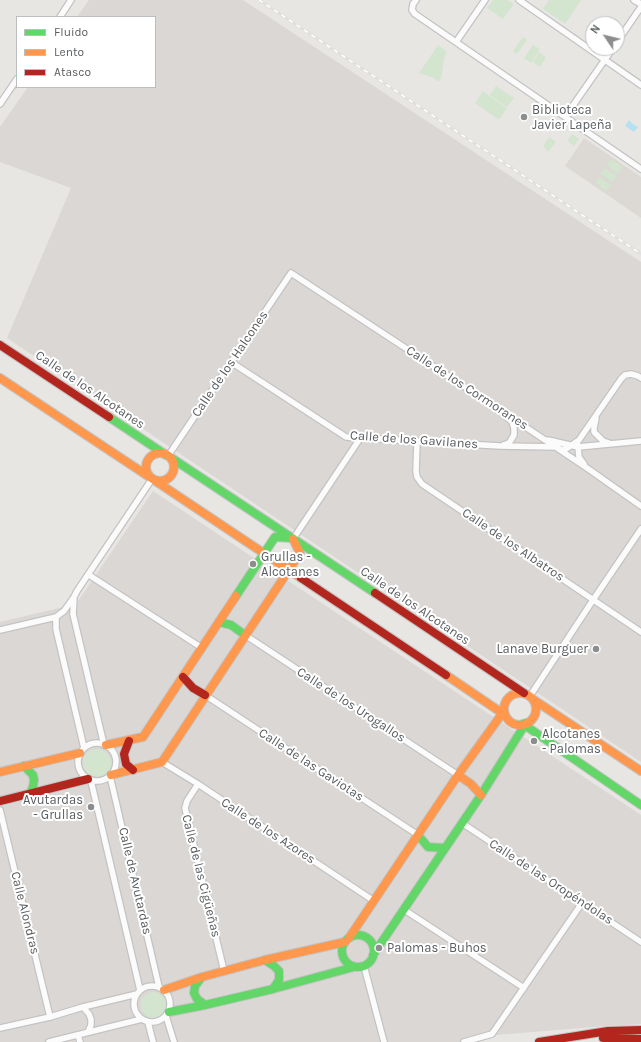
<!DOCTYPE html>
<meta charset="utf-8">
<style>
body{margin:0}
#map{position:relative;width:641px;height:1042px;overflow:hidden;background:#e8e6e3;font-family:Karla,sans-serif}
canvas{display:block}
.legend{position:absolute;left:16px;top:16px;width:140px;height:72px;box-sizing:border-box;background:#fff;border:1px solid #bdbebf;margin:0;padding:5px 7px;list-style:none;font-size:12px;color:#595d60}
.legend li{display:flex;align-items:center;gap:8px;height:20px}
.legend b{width:20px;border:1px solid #bdbebf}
.north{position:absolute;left:585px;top:16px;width:40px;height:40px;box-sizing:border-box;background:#fff;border:1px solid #bdbebf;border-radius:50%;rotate:305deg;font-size:11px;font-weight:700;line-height:16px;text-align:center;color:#595d60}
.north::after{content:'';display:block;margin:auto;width:14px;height:18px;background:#8b8d8e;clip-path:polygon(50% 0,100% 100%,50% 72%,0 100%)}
</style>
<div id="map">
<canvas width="641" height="1042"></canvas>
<ul class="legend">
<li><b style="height:5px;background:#63d668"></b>Fluido</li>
<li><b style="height:5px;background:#ff974d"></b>Lento</li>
<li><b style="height:5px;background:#b3261e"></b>Atasco</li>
</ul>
<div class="north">N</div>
</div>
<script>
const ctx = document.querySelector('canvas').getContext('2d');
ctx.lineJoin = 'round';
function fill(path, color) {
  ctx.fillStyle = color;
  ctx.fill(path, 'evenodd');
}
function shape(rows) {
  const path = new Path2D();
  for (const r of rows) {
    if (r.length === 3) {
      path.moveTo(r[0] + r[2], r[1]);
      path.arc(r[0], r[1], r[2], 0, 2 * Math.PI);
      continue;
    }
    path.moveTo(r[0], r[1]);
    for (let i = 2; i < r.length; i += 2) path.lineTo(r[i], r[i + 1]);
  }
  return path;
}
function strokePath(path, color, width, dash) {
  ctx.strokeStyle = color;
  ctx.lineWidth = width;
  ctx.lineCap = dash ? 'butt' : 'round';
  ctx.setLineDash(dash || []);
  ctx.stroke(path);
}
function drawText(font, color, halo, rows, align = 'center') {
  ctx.font = font + ' Karla,sans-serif';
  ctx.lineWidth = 4;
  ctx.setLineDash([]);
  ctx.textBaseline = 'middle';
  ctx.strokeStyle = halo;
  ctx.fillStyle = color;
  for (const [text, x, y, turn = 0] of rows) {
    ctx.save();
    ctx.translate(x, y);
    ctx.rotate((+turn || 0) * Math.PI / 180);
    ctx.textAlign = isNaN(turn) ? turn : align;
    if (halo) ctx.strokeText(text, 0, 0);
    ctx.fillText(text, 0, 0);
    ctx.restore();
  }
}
const industrial = shape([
 [89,0,243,0,641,262,641,762,7,338,71,188,0,162,0,127,28,87,155,87,155,17,77,17],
 [153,491,641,815,641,1024,606,1026,496,1035,472,1042,0,1042,0,622,76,604]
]);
const education = shape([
 [584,138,641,177,641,218,565,166]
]);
const green = shape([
 [493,0,507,0,514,4,503,19,487,8],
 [549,0,581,0,565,24,543,9],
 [523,37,527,40,517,54,513,51],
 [438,45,447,52,444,58,442,73,440,81,438,81,432,77,419,73],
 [533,45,540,49,531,63,524,58],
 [539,52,546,57,540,67,533,62],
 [496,86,514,98,507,107,490,95],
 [483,91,507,108,499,120,475,103],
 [572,134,579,139,574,146,567,141],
 [550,137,556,142,548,152,545,149,544,145,546,141],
 [611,159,623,167,618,174,607,165],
 [605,168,617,176,612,182,600,174],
 [599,177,611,185,606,191,595,183],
 [97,763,14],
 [154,1005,13]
]);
const water = shape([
 [629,120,633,124,638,127,634,132,625,126]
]);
const street = shape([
 [416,0,413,4,412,10,415,14,641,169],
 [519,0,641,85],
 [634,0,641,4],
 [60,17,71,0],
 [456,42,485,0],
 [617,42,641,7],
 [0,104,17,79],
 [565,117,613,48],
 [231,362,346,437,500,446,556,447,562,450,566,449,579,440,621,379,625,375,631,374,638,376,641,378],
 [596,418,594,428,594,432,603,441,609,443],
 [548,440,578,447,641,441],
 [417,441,416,471,417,477,422,484,641,632],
 [503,445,509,443,511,440,514,435,514,428,512,422,507,417],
 [578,445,578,447,579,457,584,464],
 [168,456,291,273,500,410,587,468,641,506],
 [293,539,361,437],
 [89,575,202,648],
 [74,597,73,614,104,745],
 [0,630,56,617],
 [245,635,458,775],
 [205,695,418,835],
 [530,696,593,600,641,529],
 [97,762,19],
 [84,748,56,629,56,617,64,611,74,597,77,591,152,479],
 [162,762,198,784,374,901],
 [110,776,159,987],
 [91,781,140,990],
 [198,784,187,801,185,808,224,971],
 [0,810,50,1017],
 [462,823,641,942],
 [403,909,524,988],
 [364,966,384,1042],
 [152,1004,18],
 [83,1007,89,1014,91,1019,91,1025,88,1032],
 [166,1016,174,1042],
 [148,1022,153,1042],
 [0,1028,50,1017,83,1007,137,994],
 [78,1035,80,1042],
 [49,1042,142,1019],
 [464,1042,492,1034,582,903]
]);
const fast = shape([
 [109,417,166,455],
 [170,457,375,593],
 [236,596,275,537,292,538],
 [219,622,231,625,245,635],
 [523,724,641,805],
 [24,766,33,775,34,780,33,787,30,794],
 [418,835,428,847,445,848],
 [358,951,16],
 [373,955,481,795,526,723],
 [265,960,273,965,279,971,279,980,273,989],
 [201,978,195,986,194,993,197,999,205,1005],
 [169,1012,205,1005,273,989,354,967]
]);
const slow = shape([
 [0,378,151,478],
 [160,467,14],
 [154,480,301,578],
 [446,675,505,715],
 [520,709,16],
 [534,700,641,771],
 [106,745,143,737,236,596],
 [0,772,80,753],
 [111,775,162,762,300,553,293,539],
 [458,775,471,784,481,795],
 [349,938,458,775,504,711],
 [164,990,202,977,265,960,345,942]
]);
const jam = shape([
 [0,345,109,417],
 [301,578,446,675],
 [375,593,524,693],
 [183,677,193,688,205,695],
 [129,741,124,754,126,764,133,770],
 [0,801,88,779],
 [603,1038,641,1039],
 [539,1042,608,1031,641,1030]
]);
const rail = shape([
 [259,0,641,254]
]);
const markers = [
 [524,117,4,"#8b8d8e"],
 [253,564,4,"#8b8d8e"],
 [596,649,4,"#8b8d8e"],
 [534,741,4,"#8b8d8e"],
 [91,807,4,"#8b8d8e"],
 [379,948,4,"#8b8d8e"]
];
const poiNames = [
 ["Biblioteca",532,110],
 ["Javier Lapeña",532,125],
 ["Grullas -",261,557],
 ["Alcotanes",261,572],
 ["Lanave Burguer",588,649,"right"],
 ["Alcotanes",542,734],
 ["- Palomas",542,749],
 ["Avutardas",83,800,"right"],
 ["- Grullas",83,815,"right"],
 ["Palomas - Buhos",387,948]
];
const streetNames = [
 ["Calle de los Halcones",230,364,-56],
 ["Calle de los Cormoranes",467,388,33],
 ["Calle de los Alcotanes",90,390,34],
 ["Calle de los Gavilanes",414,440,4],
 ["Calle de los Albatros",513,545,34],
 ["Calle de los Alcotanes",415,606,34],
 ["Calle de los Urogallos",351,705,33],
 ["Calle de las Gaviotas",311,765,33],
 ["Calle de los Azores",268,831,33],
 ["Calle de las Cigüeñas",201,876,76],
 ["Calle de Avutardas",135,881,77],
 ["Calle de las Oropéndolas",551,882,33],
 ["Calle Alondras",25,913,76]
];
fill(industrial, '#dad7d4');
fill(education, '#dcd8d3');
fill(green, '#d3e4cf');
fill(water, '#b7e1f2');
strokePath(street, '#c4c3c4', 8);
strokePath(fast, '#c3c3c4', 10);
strokePath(slow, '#c3c3c4', 10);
strokePath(jam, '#c3c3c4', 10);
strokePath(street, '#fcfbfb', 5.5);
strokePath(fast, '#63d668', 8);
strokePath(slow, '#ff974d', 8);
strokePath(jam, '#b3261e', 8);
strokePath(rail, '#e0e0e0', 3);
strokePath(rail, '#fff', 1.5, [4.5]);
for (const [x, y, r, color] of markers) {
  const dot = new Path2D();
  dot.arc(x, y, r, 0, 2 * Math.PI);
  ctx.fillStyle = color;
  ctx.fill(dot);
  strokePath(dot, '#fff', 1.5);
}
drawText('13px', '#595d60', '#fff', poiNames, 'left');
drawText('13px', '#595d60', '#fff', streetNames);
</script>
